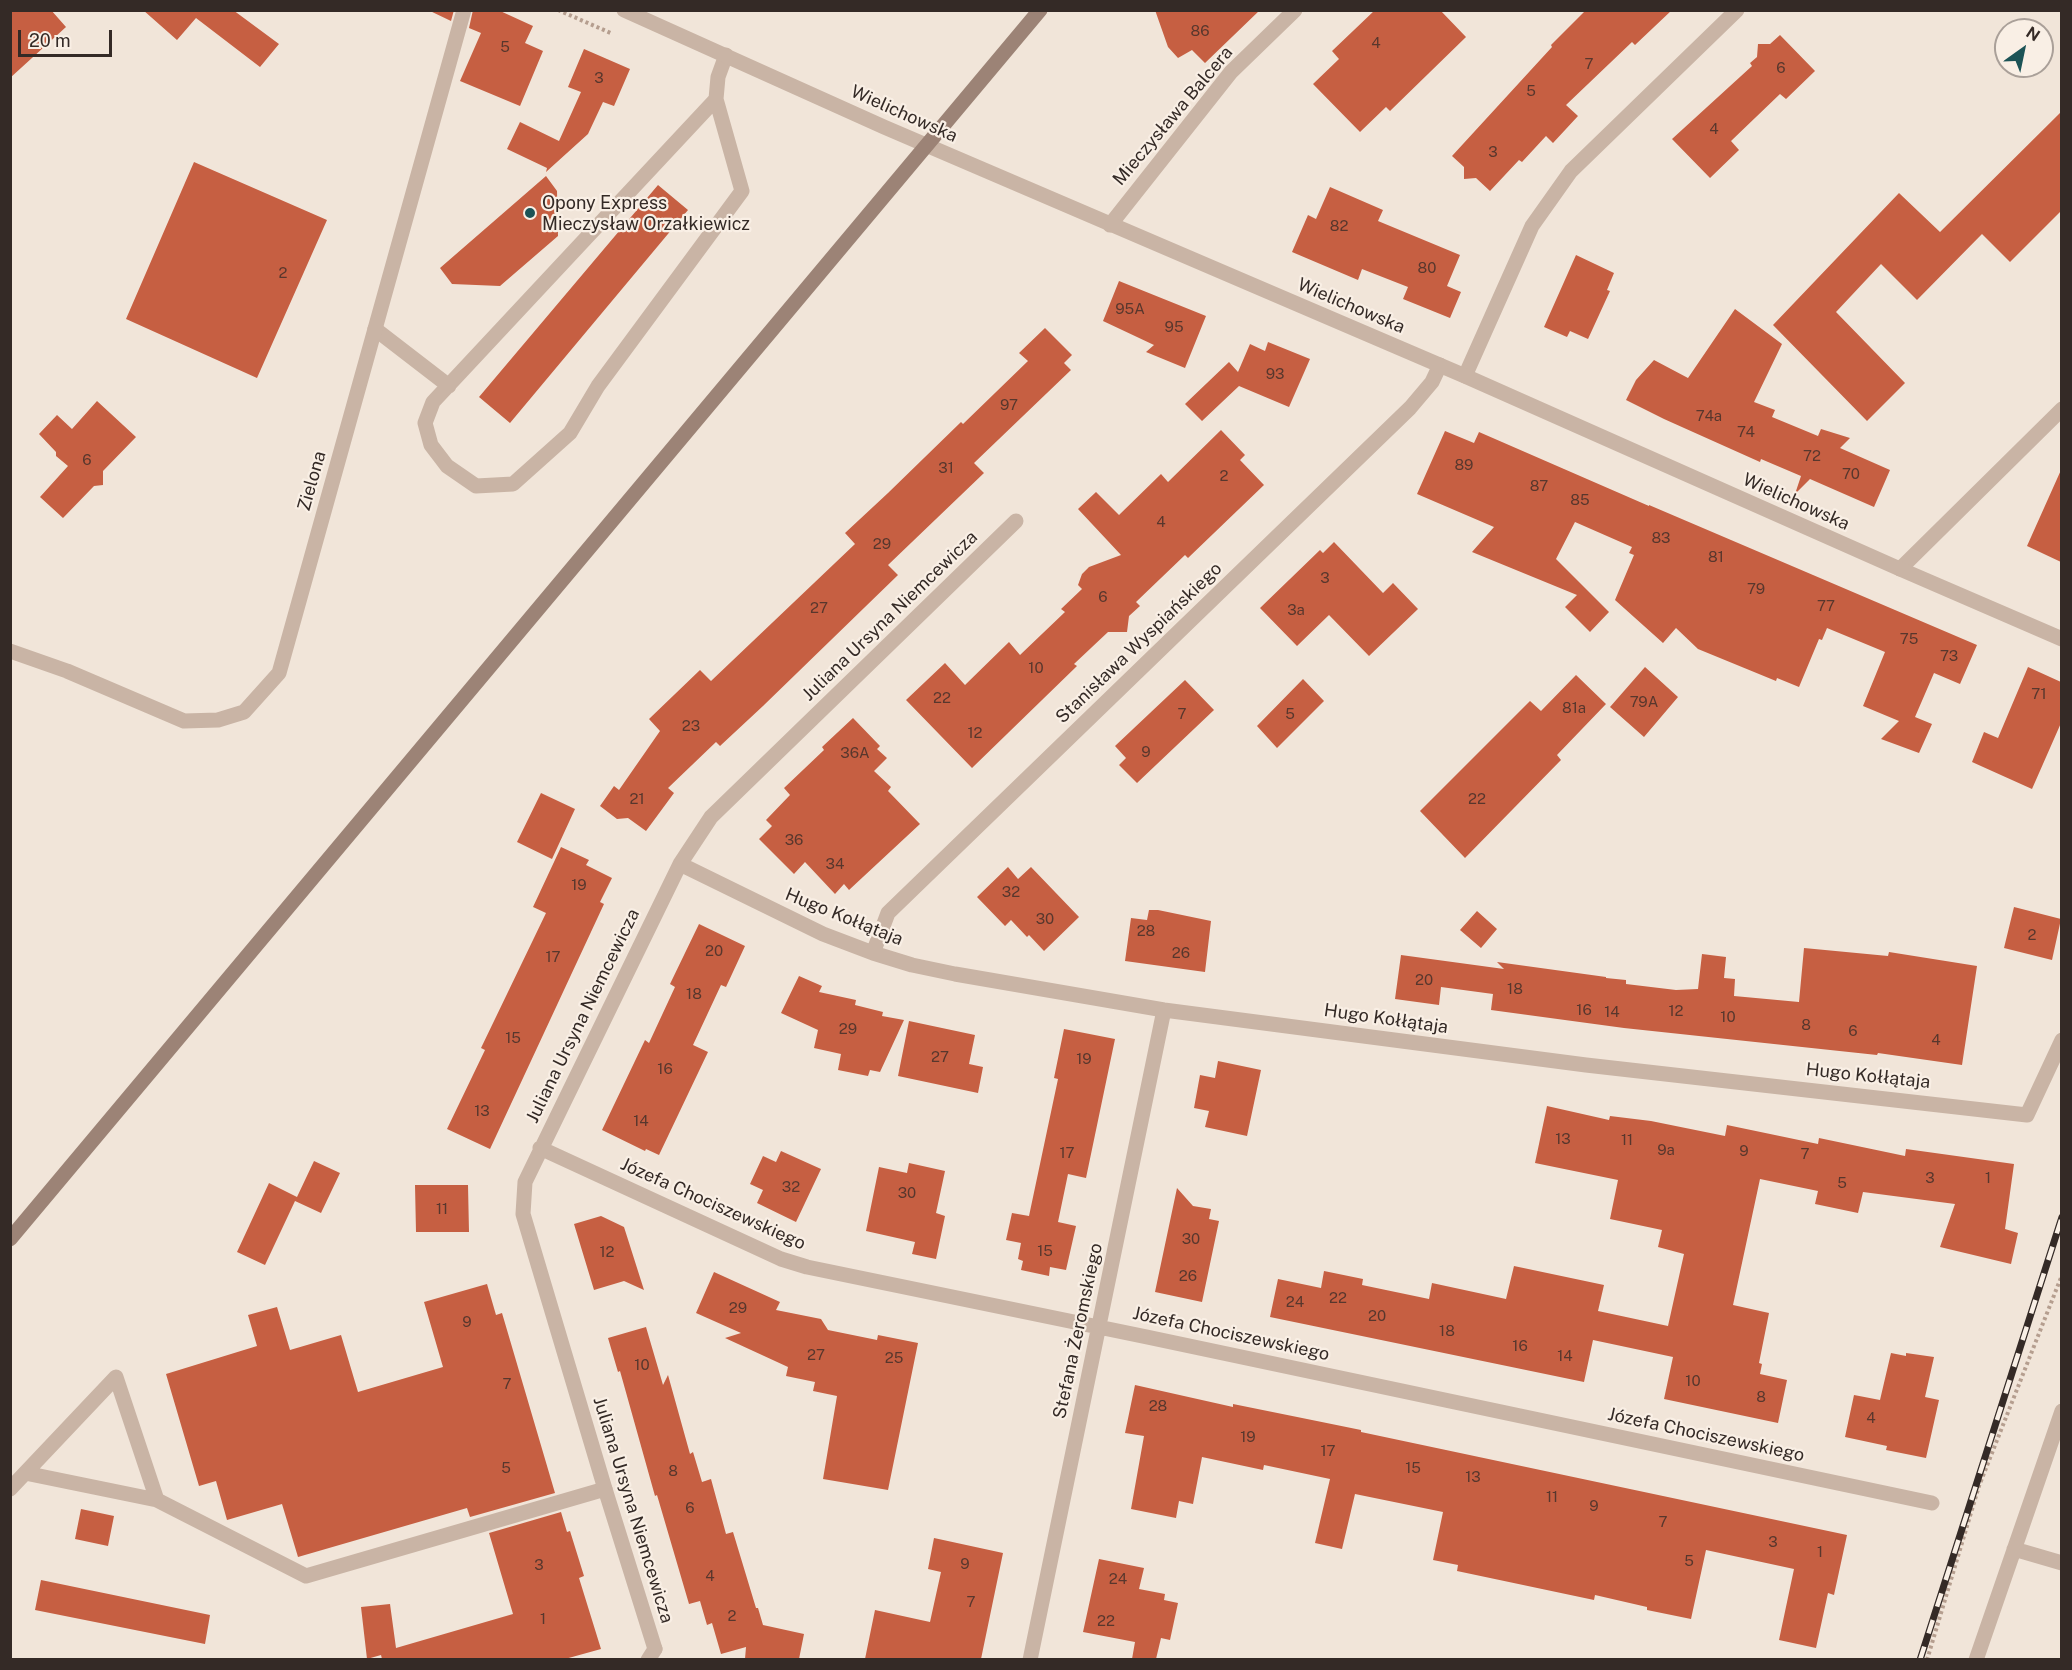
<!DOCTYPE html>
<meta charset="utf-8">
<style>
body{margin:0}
#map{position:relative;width:2072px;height:1670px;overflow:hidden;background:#f1e5d9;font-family:"Public Sans",sans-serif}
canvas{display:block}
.frame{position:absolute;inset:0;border:12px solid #342a26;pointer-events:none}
.north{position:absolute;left:1994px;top:18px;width:60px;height:60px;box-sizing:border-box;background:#f9efe5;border:2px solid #aaa099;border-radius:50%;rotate:33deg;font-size:16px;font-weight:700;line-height:24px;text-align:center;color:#342a26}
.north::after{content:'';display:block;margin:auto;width:21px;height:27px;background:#1c5356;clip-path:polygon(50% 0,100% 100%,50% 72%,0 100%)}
.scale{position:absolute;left:18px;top:30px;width:94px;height:27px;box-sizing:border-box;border:3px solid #342a26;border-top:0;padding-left:8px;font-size:18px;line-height:21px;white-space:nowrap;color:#342a26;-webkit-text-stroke:4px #f9efe5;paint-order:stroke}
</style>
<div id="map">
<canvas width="2072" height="1670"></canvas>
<div class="frame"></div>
<div class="north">N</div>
<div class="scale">20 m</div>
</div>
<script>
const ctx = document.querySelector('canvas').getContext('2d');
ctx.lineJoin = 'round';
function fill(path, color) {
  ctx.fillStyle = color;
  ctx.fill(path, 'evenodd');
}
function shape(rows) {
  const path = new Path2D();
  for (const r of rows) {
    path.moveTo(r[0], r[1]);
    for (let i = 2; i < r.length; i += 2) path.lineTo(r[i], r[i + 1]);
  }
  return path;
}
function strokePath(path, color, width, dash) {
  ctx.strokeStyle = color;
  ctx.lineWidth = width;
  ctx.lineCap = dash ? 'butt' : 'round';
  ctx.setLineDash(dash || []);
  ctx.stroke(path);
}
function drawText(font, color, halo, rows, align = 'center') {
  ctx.font = font + ' "Public Sans",sans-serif';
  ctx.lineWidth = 4.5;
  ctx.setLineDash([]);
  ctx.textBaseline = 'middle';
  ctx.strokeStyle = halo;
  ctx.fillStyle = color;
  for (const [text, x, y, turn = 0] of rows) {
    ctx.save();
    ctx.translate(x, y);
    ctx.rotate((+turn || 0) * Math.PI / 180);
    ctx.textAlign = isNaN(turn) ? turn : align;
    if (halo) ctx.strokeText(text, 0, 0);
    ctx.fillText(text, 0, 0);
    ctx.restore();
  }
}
const building = shape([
 [10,10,51,10,66,27,10,78],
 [143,10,233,10,279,44,260,67,196,18,177,40],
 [428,10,454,10,451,21],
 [473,10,498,10,533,26,525,43,543,51,520,106,460,81,481,33,469,28],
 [1155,10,1260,10,1205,63,1192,50,1178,58,1168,47],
 [1375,10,1440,10,1466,37,1390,111,1386,107,1360,132,1313,84,1339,59,1332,51],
 [1586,10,1672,10,1635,45,1632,42,1566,105,1578,116,1553,143,1546,136,1522,162,1519,160,1490,191,1476,178,1464,179,1464,167,1452,156,1552,47,1551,45],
 [1780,35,1815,71,1786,99,1780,94,1731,141,1739,150,1710,178,1672,139,1752,66,1750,63,1757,57,1758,44,1770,44],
 [584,49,630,69,614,106,603,102,588,134,546,172,547,168,507,149,520,122,559,141,581,92,568,87],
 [2061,112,2061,211,2010,262,1982,234,1917,300,1881,264,1836,312,1905,383,1867,421,1773,325,1899,193,1940,232],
 [194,162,327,220,257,378,126,319],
 [546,176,557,191,558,236,500,286,452,284,440,268],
 [658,185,688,210,510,423,479,397],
 [1330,187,1383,210,1378,221,1460,255,1447,286,1461,292,1450,318,1403,299,1408,287,1362,269,1358,280,1292,252,1308,215,1316,219],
 [1576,255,1614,273,1607,290,1610,291,1588,339,1570,331,1567,337,1544,327],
 [1119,281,1206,316,1185,368,1146,352,1154,345,1103,321],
 [1735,309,1782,344,1754,402,1775,410,1772,417,1818,436,1821,429,1850,438,1840,448,1890,470,1874,507,1810,479,1795,494,1801,476,1761,459,1760,462,1664,419,1626,400,1636,380,1654,360,1688,378],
 [1045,328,1072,355,1064,363,1071,370,974,463,984,473,888,565,898,575,763,706,720,746,716,742,668,788,674,793,646,831,628,818,617,819,600,806,614,786,619,790,660,731,649,719,700,670,711,681,855,544,845,533,888,493,961,422,963,424,1028,361,1019,353],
 [1268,342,1310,359,1289,407,1239,386,1202,421,1185,404,1229,362,1238,372,1250,344,1265,351],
 [97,401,136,437,103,471,103,485,94,486,63,518,40,497,68,466,56,456,56,452,39,434,57,415,72,429],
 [1221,430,1245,455,1240,460,1264,485,1188,558,1185,555,1136,602,1140,606,1129,616,1127,632,1108,632,1074,664,1077,666,972,768,906,700,945,663,965,685,1009,642,1020,655,1065,612,1061,609,1082,589,1078,585,1082,574,1089,567,1121,555,1078,509,1096,492,1119,515,1161,474,1168,482],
 [1445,431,1474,443,1479,432,1649,506,1649,505,1977,645,1960,684,1934,673,1915,717,1932,724,1919,753,1881,739,1899,721,1863,706,1885,652,1827,628,1822,640,1819,639,1799,687,1777,678,1776,681,1698,649,1676,628,1663,643,1615,600,1634,555,1629,553,1632,547,1575,522,1556,559,1609,612,1590,632,1565,607,1577,595,1472,552,1494,527,1417,494],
 [2061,470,2061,562,2027,546],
 [1334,542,1383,593,1393,583,1418,609,1369,656,1329,615,1297,646,1260,608,1320,550,1323,553],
 [1645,667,1678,697,1644,737,1610,707],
 [2028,667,2061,682,2061,723,2032,789,1972,762,1984,732,1998,738],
 [1576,675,1606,704,1557,755,1561,760,1465,858,1420,811,1530,701,1541,711],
 [1303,679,1324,701,1277,748,1257,726],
 [1185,680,1214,710,1137,783,1119,765,1126,758,1115,746],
 [853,718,880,746,877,749,887,758,874,771,891,787,888,791,920,824,849,890,844,884,835,894,805,862,794,874,759,839,772,826,766,820,790,795,784,788,824,750,822,747],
 [541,793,575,809,552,859,517,842],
 [561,847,589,860,586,865,612,878,600,902,604,904,490,1149,447,1129,485,1050,481,1048,546,913,533,907],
 [1008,867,1018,879,1031,867,1079,917,1044,951,1029,935,1027,937,1011,920,1005,926,977,897],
 [2014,907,2061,919,2052,960,2004,948],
 [1149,910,1158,910,1211,921,1205,972,1125,961,1131,918,1147,920],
 [1477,911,1497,929,1481,948,1460,930],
 [699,924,745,946,726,987,721,985,693,1045,708,1052,659,1155,646,1149,645,1151,602,1130,645,1040,649,1043,675,987,670,984],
 [1804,948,1888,956,1889,952,1977,966,1962,1065,1878,1053,1877,1055,1624,1028,1491,1010,1493,994,1441,987,1439,1005,1395,999,1401,955,1504,969,1497,962,1606,977,1606,978,1626,980,1626,984,1676,990,1698,989,1702,954,1726,957,1724,978,1735,979,1734,996,1799,1002],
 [799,976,822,986,819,992,856,1000,855,1005,883,1012,882,1016,904,1020,880,1072,870,1070,868,1076,838,1070,841,1054,814,1048,818,1030,781,1013],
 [909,1021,975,1035,969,1064,983,1067,978,1093,898,1076],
 [1064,1029,1115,1039,1086,1178,1068,1174,1058,1222,1076,1226,1066,1270,1050,1267,1049,1276,1021,1270,1023,1261,1018,1259,1021,1243,1006,1240,1012,1213,1029,1216,1058,1079,1054,1078],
 [1218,1061,1261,1070,1247,1136,1205,1127,1209,1111,1194,1108,1200,1075,1215,1078],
 [1547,1106,1609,1120,1610,1116,1651,1121,1725,1136,1727,1125,1818,1144,1819,1138,1905,1156,1906,1149,2014,1164,2005,1229,2018,1233,2011,1264,1940,1247,1955,1204,1863,1192,1858,1213,1815,1204,1818,1191,1760,1179,1733,1305,1769,1313,1759,1363,1762,1364,1760,1374,1787,1380,1778,1423,1664,1399,1673,1357,1593,1340,1584,1382,1270,1317,1278,1279,1321,1288,1324,1271,1363,1279,1362,1285,1429,1299,1432,1283,1506,1299,1514,1266,1604,1285,1598,1311,1668,1326,1684,1254,1658,1247,1662,1230,1610,1219,1618,1180,1535,1163],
 [781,1151,821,1169,796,1222,757,1203,763,1190,750,1184,763,1156,776,1162],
 [314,1161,340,1173,321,1213,295,1201,265,1265,237,1252,269,1183,297,1197],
 [909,1163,945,1171,936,1213,945,1216,936,1259,912,1254,915,1242,866,1231,879,1167,907,1173],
 [415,1185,468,1185,469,1232,416,1232],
 [1177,1188,1193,1206,1211,1209,1209,1219,1219,1221,1202,1302,1155,1292],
 [601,1216,624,1227,644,1290,624,1281,594,1290,574,1224],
 [714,1272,780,1302,776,1310,821,1319,828,1330,877,1340,878,1335,918,1343,888,1490,823,1479,837,1396,813,1391,815,1382,786,1376,788,1367,725,1338,741,1333,696,1313],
 [487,1284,496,1315,502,1313,555,1493,470,1517,467,1508,298,1557,282,1504,227,1520,216,1481,199,1486,166,1374,257,1346,248,1315,277,1307,290,1350,341,1335,358,1392,443,1367,424,1302],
 [646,1327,663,1385,668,1375,690,1454,693,1452,702,1482,711,1479,726,1534,733,1532,756,1608,758,1608,763,1625,804,1634,799,1659,745,1659,746,1647,721,1654,712,1623,707,1625,700,1601,689,1604,657,1495,655,1496,620,1371,618,1372,608,1338],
 [1891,1353,1906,1356,1906,1353,1934,1357,1925,1397,1939,1400,1926,1458,1886,1450,1887,1446,1845,1437,1854,1395,1880,1400],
 [1135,1385,1233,1407,1233,1404,1307,1419,1361,1430,1361,1432,1847,1535,1834,1595,1828,1593,1816,1648,1779,1640,1794,1569,1706,1550,1691,1619,1647,1610,1647,1607,1595,1595,1594,1600,1457,1571,1458,1565,1433,1560,1443,1512,1355,1494,1342,1549,1315,1543,1330,1479,1264,1465,1263,1470,1202,1457,1193,1504,1179,1501,1176,1518,1131,1509,1144,1436,1125,1433],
 [81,1509,114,1516,108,1546,75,1539],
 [561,1512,567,1532,570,1531,584,1576,579,1578,601,1649,565,1659,382,1659,381,1655,367,1659,361,1607,390,1604,396,1648,513,1614,489,1533],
 [934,1538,1003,1553,981,1659,865,1659,875,1610,930,1622,941,1572,928,1569],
 [1099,1559,1144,1568,1139,1589,1165,1594,1164,1600,1178,1603,1170,1640,1161,1638,1156,1659,1132,1659,1135,1642,1083,1632],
 [41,1580,210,1615,205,1644,35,1610]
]);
const path = shape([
 [558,10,613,34],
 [1927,1660,1979,1486,2062,1275]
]);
const service = shape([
 [716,99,433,402,425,423,431,445,447,466,476,486,513,484,570,433,598,386,742,191,716,99,718,77,726,55],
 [375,329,449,386],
 [1900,569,2062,409],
 [25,1473,157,1500],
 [10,1489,116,1377,157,1500,306,1576,605,1489],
 [648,1660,655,1649]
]);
const minor = shape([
 [1110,225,1231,72,1295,10],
 [1465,376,1532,226,1571,171,1737,10],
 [10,651,67,671,184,721,218,720,244,712,279,673,464,10],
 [680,864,823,934,873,953,912,965,955,974,1164,1010,1586,1065,2027,1115,2062,1040],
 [873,953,888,913,1410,408,1432,382,1440,365],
 [540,1148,781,1259,807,1267,1147,1337,1932,1503],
 [2014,1549,2062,1563],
 [655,1649,605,1489,523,1214,525,1182,680,864,711,817,1016,521],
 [1030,1660,1164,1010],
 [1976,1660,2062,1411]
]);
const tertiary = shape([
 [624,10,884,127,1465,376,1900,569,2062,639]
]);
const secondary = shape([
 [10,1239,1040,10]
]);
const rail = shape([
 [1920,1660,2062,1217]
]);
const markers = [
 [530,213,6,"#1c5356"]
];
const numberNames = [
 ["86",1200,31],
 ["4",1376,43],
 ["5",505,47],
 ["7",1589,64],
 ["6",1781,68],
 ["3",599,78],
 ["5",1531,91],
 ["4",1714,129],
 ["3",1493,152],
 ["82",1339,226],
 ["80",1427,268],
 ["2",283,273],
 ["95A",1130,309],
 ["95",1174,327],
 ["93",1275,374],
 ["97",1009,405],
 ["74a",1709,416],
 ["74",1746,432],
 ["72",1812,456],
 ["6",87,460],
 ["89",1464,465],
 ["31",946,468],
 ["70",1851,474],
 ["2",1224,476],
 ["87",1539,486],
 ["85",1580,500],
 ["4",1161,522],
 ["83",1661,538],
 ["29",882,544],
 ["81",1716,557],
 ["3",1325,578],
 ["79",1756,589],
 ["6",1103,597],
 ["77",1826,606],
 ["27",819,608],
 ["3a",1296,610],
 ["75",1909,639],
 ["73",1949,656],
 ["10",1036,668],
 ["71",2039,694],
 ["22",942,698],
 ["79A",1644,702],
 ["81a",1574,708],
 ["7",1182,714],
 ["5",1290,714],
 ["23",691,726],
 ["12",975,733],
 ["9",1146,752],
 ["36A",855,753],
 ["21",637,799],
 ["22",1477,799],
 ["36",794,840],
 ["34",835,864],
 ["19",579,885],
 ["32",1011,892],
 ["30",1045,919],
 ["28",1146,931],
 ["2",2032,935],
 ["20",714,951],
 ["26",1181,953],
 ["17",553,957],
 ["20",1424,980],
 ["18",1515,989],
 ["18",694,994],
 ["16",1584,1010],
 ["12",1676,1011],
 ["14",1612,1012],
 ["10",1728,1017],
 ["8",1806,1025],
 ["29",848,1029],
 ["6",1853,1031],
 ["15",513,1038],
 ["4",1936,1040],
 ["27",940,1057],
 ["19",1084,1059],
 ["16",665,1069],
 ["13",482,1111],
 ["14",641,1121],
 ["13",1563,1139],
 ["11",1627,1140],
 ["9a",1666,1150],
 ["9",1744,1151],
 ["17",1067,1153],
 ["7",1805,1154],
 ["3",1930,1178],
 ["1",1988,1178],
 ["5",1842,1183],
 ["32",791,1187],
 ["30",907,1193],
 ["11",442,1209],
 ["30",1191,1239],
 ["15",1045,1251],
 ["12",607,1252],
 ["26",1188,1276],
 ["22",1338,1298],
 ["24",1295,1302],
 ["29",738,1308],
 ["20",1377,1316],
 ["9",467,1322],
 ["18",1447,1331],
 ["16",1520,1346],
 ["27",816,1355],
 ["14",1565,1356],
 ["25",894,1358],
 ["10",642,1365],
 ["10",1693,1381],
 ["7",507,1384],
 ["8",1761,1397],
 ["28",1158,1406],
 ["4",1871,1418],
 ["19",1248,1437],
 ["17",1328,1451],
 ["5",506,1468],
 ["15",1413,1468],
 ["8",673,1471],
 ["13",1473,1477],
 ["11",1552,1497],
 ["9",1594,1506],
 ["6",690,1508],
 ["7",1663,1522],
 ["3",1773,1542],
 ["1",1820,1552],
 ["5",1689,1561],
 ["9",965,1564],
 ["3",539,1565],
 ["4",710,1576],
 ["24",1118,1579],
 ["7",971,1602],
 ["2",732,1616],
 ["1",543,1619],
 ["22",1106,1621]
];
const streetNames = [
 ["Wielichowska",904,114,24],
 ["Mieczysława Balcera",1173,116,-50],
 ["Wielichowska",1351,306,23],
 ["Zielona",312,481,-74],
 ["Wielichowska",1796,502,24],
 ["Juliana Ursyna Niemcewicza",890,616,-44],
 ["Stanisława Wyspiańskiego",1139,643,-44],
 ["Hugo Kołłątaja",844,917,22],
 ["Juliana Ursyna Niemcewicza",583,1016,-64],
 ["Hugo Kołłątaja",1386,1019,8],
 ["Hugo Kołłątaja",1868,1076,6],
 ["Józefa Chociszewskiego",713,1204,24],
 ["Stefana Żeromskiego",1078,1331,-78],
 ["Józefa Chociszewskiego",1231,1334,12],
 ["Józefa Chociszewskiego",1706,1435,12],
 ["Juliana Ursyna Niemcewicza",633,1510,73]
];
const poiNames = [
 ["Opony Express",542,203],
 ["Mieczysław Orzałkiewicz",542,224]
];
fill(building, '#c65f42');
strokePath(path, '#b59e8f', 4, [3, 3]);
strokePath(service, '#c9b4a5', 15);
strokePath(minor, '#c9b4a5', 15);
strokePath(tertiary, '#c9b4a5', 15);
strokePath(secondary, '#9c8376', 15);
strokePath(rail, '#342a26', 7);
strokePath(rail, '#f9efe5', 4.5, [14]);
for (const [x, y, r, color] of markers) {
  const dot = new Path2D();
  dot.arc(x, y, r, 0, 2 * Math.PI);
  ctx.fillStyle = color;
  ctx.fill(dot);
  strokePath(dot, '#f9efe5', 2);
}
drawText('15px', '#58372d', null, numberNames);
drawText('18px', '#342a26', '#f9efe5', streetNames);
drawText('18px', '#342a26', '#f9efe5', poiNames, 'left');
</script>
